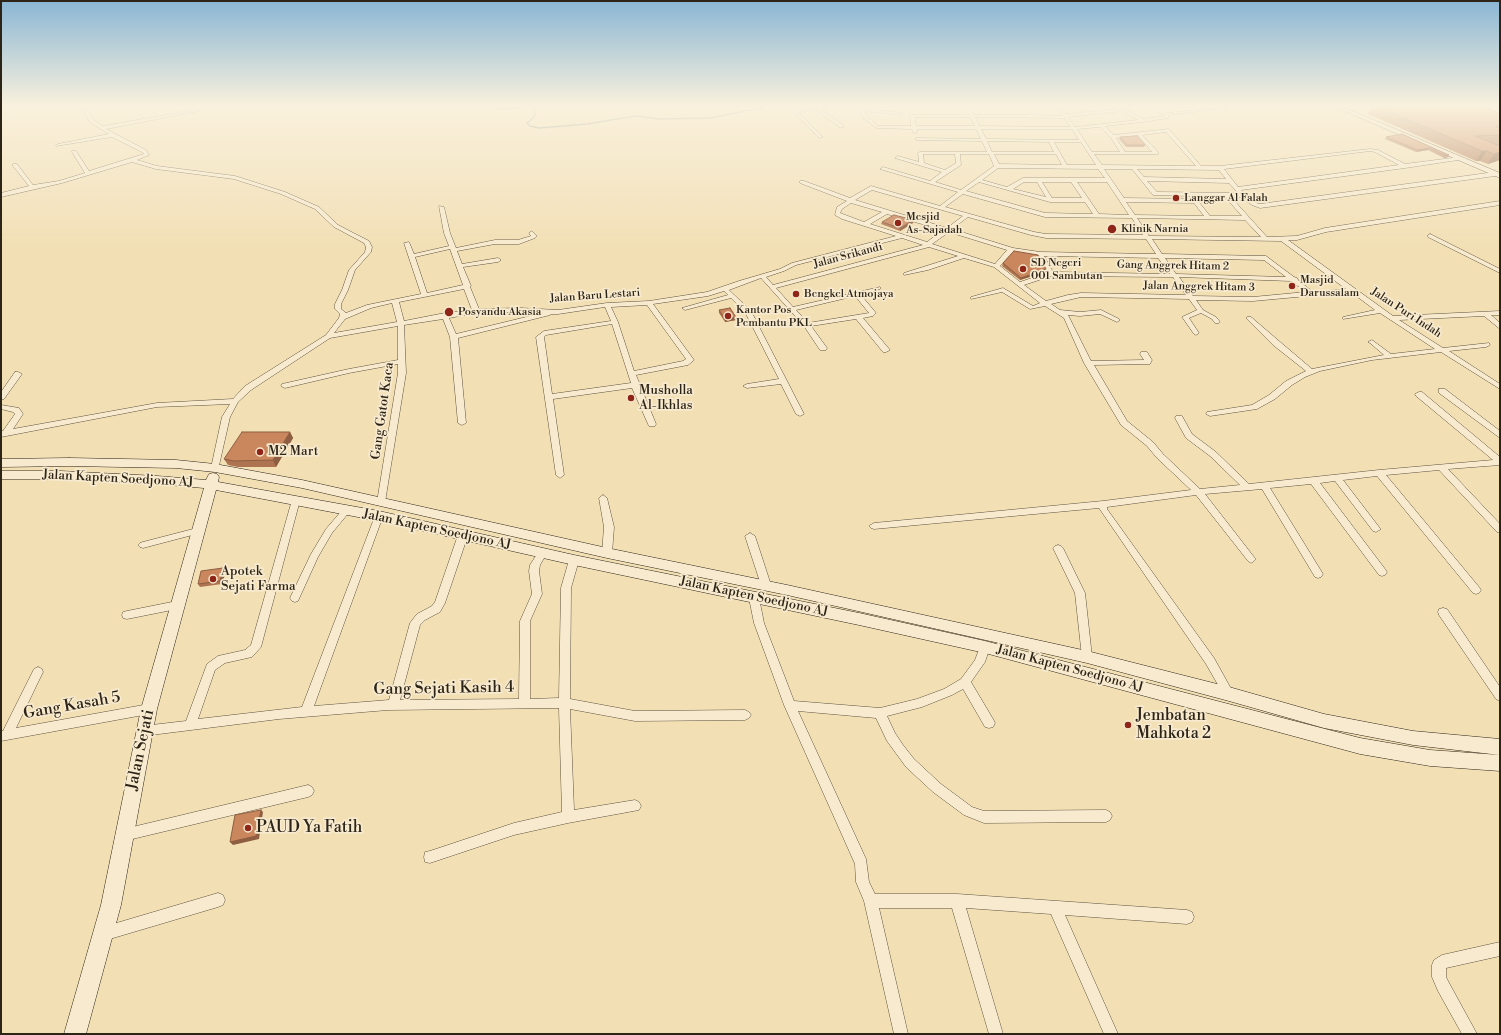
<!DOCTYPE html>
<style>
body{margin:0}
#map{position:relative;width:1501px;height:1035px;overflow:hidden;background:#f2dfb4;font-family:"Libre Bodoni",serif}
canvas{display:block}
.frame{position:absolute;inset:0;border:2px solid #2d2418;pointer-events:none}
</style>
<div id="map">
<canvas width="1501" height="1035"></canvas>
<div class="frame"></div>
</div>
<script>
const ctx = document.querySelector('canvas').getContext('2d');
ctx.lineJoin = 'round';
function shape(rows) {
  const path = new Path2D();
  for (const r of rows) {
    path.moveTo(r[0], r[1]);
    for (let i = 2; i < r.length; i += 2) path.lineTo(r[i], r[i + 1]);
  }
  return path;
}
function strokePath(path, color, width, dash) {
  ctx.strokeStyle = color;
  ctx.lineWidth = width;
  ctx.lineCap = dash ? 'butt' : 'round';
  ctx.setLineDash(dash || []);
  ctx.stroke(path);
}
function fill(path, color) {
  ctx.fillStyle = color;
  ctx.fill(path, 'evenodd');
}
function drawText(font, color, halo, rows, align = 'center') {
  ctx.font = font + ' "Libre Bodoni",serif';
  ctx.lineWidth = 3.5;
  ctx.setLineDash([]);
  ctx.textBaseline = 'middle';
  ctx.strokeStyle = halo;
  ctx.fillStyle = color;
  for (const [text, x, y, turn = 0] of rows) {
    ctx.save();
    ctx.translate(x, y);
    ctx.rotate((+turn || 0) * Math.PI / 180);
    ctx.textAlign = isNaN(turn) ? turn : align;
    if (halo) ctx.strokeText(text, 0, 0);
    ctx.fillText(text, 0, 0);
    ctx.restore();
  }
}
const stream = shape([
 [491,107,504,109,534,107,535,116,527,123,530,126,539,128,587,124,635,116,659,119,710,118,766,107]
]);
const street = shape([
 [82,107,86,107,95,121,103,126,201,109,199,111,106,129,146,150,149,155,137,160,157,166,235,176,285,192,319,207,338,225,369,241,372,247,371,252,355,270,348,290,341,304,341,309,346,313,367,305,421,294,404,243,409,242,414,254,449,246,444,233,439,206,444,207,450,233,456,248,495,240,518,240,531,236,529,233,532,231,537,236,535,238,519,244,495,244,457,251,462,264,498,258,501,260,498,262,463,267,471,286,470,287,479,309,520,308,558,310,607,303,649,301,707,292,739,281,780,269,792,263,896,236,842,219,835,215,837,207,847,201,800,183,800,181,804,181,850,198,871,186,940,206,958,192,880,169,883,167,930,181,942,172,895,158,898,156,919,162,918,153,920,152,987,152,982,141,917,140,915,139,917,138,981,139,976,129,917,129,917,132,915,133,913,132,912,129,877,128,863,118,860,110,848,108,848,107,903,113,901,115,865,111,867,116,878,126,911,126,910,115,969,115,965,107,969,107,974,115,1033,115,1028,108,1024,107,1031,107,1037,115,1062,116,1056,107,1060,107,1066,114,1118,109,1116,107,1121,107,1144,119,1164,116,1164,115,1151,107,1156,107,1167,113,1228,107,1226,108,1168,115,1168,118,1143,122,1105,126,1114,135,1169,129,1201,166,1220,166,1370,149,1378,150,1405,164,1460,157,1461,158,1458,160,1405,168,1241,190,1256,203,1260,204,1495,172,1498,174,1495,176,1260,208,1252,205,1241,197,1230,196,1267,237,1297,236,1325,228,1500,201,1500,205,1326,232,1297,240,1288,240,1393,316,1500,311,1500,315,1491,315,1500,323,1500,329,1484,316,1399,320,1443,348,1489,343,1490,345,1486,347,1449,351,1500,384,1500,389,1441,352,1372,360,1320,371,1305,377,1292,385,1275,399,1257,409,1210,416,1206,414,1207,412,1252,405,1269,395,1286,381,1306,371,1273,345,1247,319,1247,317,1251,317,1279,341,1312,369,1384,355,1370,343,1368,342,1372,340,1391,354,1435,349,1380,313,1343,319,1343,317,1375,310,1351,292,1253,301,1196,300,1203,310,1216,317,1220,322,1219,323,1215,323,1212,319,1201,313,1189,318,1199,333,1196,335,1194,334,1182,317,1197,310,1189,299,1081,297,1051,304,1060,310,1080,312,1101,310,1119,319,1120,320,1117,322,1100,314,1080,316,1068,315,1091,361,1144,360,1140,354,1141,352,1147,352,1152,360,1150,364,1147,364,1094,365,1127,421,1153,442,1163,454,1200,489,1240,485,1210,456,1186,438,1175,418,1176,416,1182,416,1192,434,1216,452,1249,484,1379,470,1493,460,1416,396,1415,394,1419,392,1422,392,1500,457,1500,465,1448,469,1500,524,1500,533,1497,532,1439,470,1386,475,1479,587,1481,590,1479,593,1476,594,1473,593,1377,476,1343,480,1379,527,1381,529,1376,532,1373,531,1335,481,1320,483,1385,569,1387,572,1385,575,1382,576,1379,575,1311,484,1270,488,1323,574,1321,577,1318,578,1315,577,1262,489,1205,494,1254,557,1256,559,1254,561,1251,563,1248,561,1196,495,1107,507,1107,509,1214,658,1234,694,1233,697,1229,699,1225,697,1206,664,1099,508,874,529,871,528,869,526,874,523,1103,501,1191,490,1157,458,1147,446,1121,425,1084,363,1064,318,1045,306,1030,309,1002,292,971,299,971,297,1003,288,1033,306,1040,303,994,267,964,258,928,270,904,275,904,273,958,256,929,247,776,288,793,307,880,287,880,289,861,295,876,313,873,316,863,318,890,350,886,352,883,352,856,319,811,326,827,348,826,350,820,350,804,326,761,278,729,290,751,311,804,414,800,416,796,414,781,384,747,388,743,386,747,384,779,379,745,312,731,298,685,310,682,308,728,295,724,291,708,296,653,304,694,360,688,365,636,375,656,424,655,426,649,426,648,424,632,388,553,399,564,475,560,478,556,475,536,337,544,331,611,321,605,307,558,314,551,314,550,315,458,338,466,423,462,425,458,423,450,337,443,319,404,325,406,373,385,502,381,505,377,502,398,373,398,364,349,373,285,388,281,386,282,384,349,369,398,360,398,326,330,338,251,390,238,402,230,417,218,470,212,470,211,468,222,417,230,404,157,407,1,437,1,431,3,431,15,414,13,412,1,409,1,405,19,408,23,414,13,429,157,403,233,399,245,386,326,335,339,318,340,314,335,309,335,304,342,290,349,270,365,252,366,247,364,243,334,227,315,209,281,194,234,179,156,169,132,162,62,183,1,197,1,193,29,186,13,166,13,164,17,164,33,185,59,181,85,173,72,152,72,151,76,151,89,171,144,154,142,152,112,137,56,146,56,145,58,144,109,134,91,123,86,116,82,107],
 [1122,111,1138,120,1075,127,1068,117,1122,111],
 [915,117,970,117,975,126,916,126,915,117],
 [975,117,1065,118,1070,127,979,126,975,117],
 [1100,127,1111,138,1120,152,1092,152,1077,129,1100,127],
 [981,129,1072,129,1079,140,986,139,981,129],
 [1166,132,1196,166,1102,165,1094,154,1158,154,1158,152,1142,135,1166,132],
 [1138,135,1152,152,1125,152,1116,138,1138,135],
 [987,141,1049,142,1054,152,992,152,987,141],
 [1054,142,1081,142,1096,165,1067,165,1054,142],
 [1370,151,1375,152,1399,165,1238,187,1224,169,1370,151],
 [923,154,955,154,956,163,945,170,924,163,923,154],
 [960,154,989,154,994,166,961,190,935,182,961,165,960,154],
 [994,154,1056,154,1062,165,999,164,994,154],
 [998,168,1098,169,1105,178,1023,178,1007,187,982,180,998,168],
 [1104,169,1132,169,1153,195,1190,196,1191,199,1124,198,1104,169],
 [1137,169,1219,170,1226,179,1144,177,1137,169],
 [1147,181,1229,183,1238,193,1157,192,1147,181],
 [979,182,1050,202,1085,202,1093,214,1045,213,966,191,979,182],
 [1024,182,1037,182,1046,197,1013,189,1024,182],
 [1042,182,1071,182,1082,198,1052,198,1042,182],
 [1077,182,1107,182,1129,215,1099,214,1077,182],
 [872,190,963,216,947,228,855,200,872,190],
 [963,194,1045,217,1132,218,1143,235,1046,234,1034,232,945,207,963,194],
 [1194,196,1224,196,1242,216,1210,216,1194,196],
 [1126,202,1194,203,1204,216,1135,215,1126,202],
 [851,203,882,212,864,222,840,213,842,209,851,203],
 [887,214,943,230,927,242,870,224,887,214],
 [968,217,1031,235,1046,238,1146,239,1156,254,1040,252,1013,248,952,229,968,217],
 [1137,218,1245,220,1261,237,1149,236,1137,218],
 [949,232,1007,250,995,264,932,244,949,232],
 [902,238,923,245,773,285,766,277,784,271,796,265,902,238],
 [1152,239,1281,241,1346,289,1313,292,1298,280,1297,278,1294,277,1266,256,1162,254,1152,239],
 [450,249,463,285,427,293,415,257,450,249],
 [1013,252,1038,256,1047,273,1020,282,1000,266,1013,252],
 [1044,256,1158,258,1170,274,1053,272,1044,256],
 [1165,258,1264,260,1286,277,1176,274,1165,258],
 [1051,276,1173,277,1186,295,1081,293,1068,295,1046,301,1024,285,1051,276],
 [1179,277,1291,281,1306,292,1253,297,1193,296,1179,277],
 [464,289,472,310,445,313,404,321,399,302,464,289],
 [855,296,869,313,808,323,796,310,855,296],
 [392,303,397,322,334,333,345,319,371,308,392,303],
 [647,305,686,359,683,361,634,371,618,322,611,307,647,305],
 [520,312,543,313,456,334,449,318,476,313,520,312],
 [612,324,631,383,552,394,544,337,546,335,612,324],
 [817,107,829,107,829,108,821,109,843,125,843,127,839,127,816,110,798,112,823,137,819,138,793,112,797,110,817,107],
 [1430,234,1500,269,1500,273,1428,237,1427,236,1430,234],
 [15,372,18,372,22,374,4,399,1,399,1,392,15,372],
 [1439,389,1445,389,1500,431,1500,438,1439,393,1439,389],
 [603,495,607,498,614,527,612,553,610,555,607,556,604,555,602,553,604,527,599,498,603,495],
 [296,497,300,500,261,647,252,657,225,663,215,670,198,719,302,707,375,516,379,513,383,516,314,706,389,700,410,623,417,614,432,606,435,602,458,535,463,532,468,535,445,603,440,612,425,620,420,625,400,700,519,699,520,621,532,594,529,571,530,565,539,551,542,550,545,551,547,553,540,565,539,571,542,594,530,621,530,699,559,698,561,588,569,560,571,558,574,556,577,558,579,560,571,588,570,699,635,711,745,710,749,712,751,715,749,718,745,720,635,721,570,709,574,810,635,800,639,802,641,806,639,810,568,823,514,835,430,863,425,862,424,857,425,852,430,851,514,823,562,812,559,708,388,710,279,719,143,736,139,735,137,731,139,727,143,726,186,721,207,664,218,656,245,650,251,645,292,500,296,497],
 [347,507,351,510,332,533,318,557,298,601,295,602,292,601,290,598,311,554,326,529,344,508,347,507],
 [197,528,200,529,202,531,200,533,143,548,140,547,138,545,140,543,143,542,197,528],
 [750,533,755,536,771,585,769,588,766,589,763,588,761,585,745,536,750,533],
 [1058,545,1061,546,1063,548,1085,593,1092,657,1091,660,1087,661,1083,660,1082,657,1075,593,1053,548,1055,546,1058,545],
 [754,594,757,595,759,598,764,623,794,701,880,708,917,699,944,689,961,679,975,660,981,644,985,643,989,644,990,647,985,662,971,682,993,719,995,723,993,727,989,728,985,727,963,689,952,695,922,707,887,716,895,733,903,745,914,759,941,784,972,807,984,811,1106,810,1110,812,1112,816,1110,820,1106,822,984,823,964,815,933,792,906,767,887,741,876,718,798,711,866,859,869,882,875,894,957,894,1187,910,1192,912,1194,917,1192,922,1187,924,1065,915,1118,1034,1104,1034,1051,914,966,908,1003,1034,989,1034,952,908,879,908,908,1034,894,1034,864,901,856,882,855,864,784,705,754,623,749,598,751,595,754,594],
 [177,601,181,602,182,605,181,608,177,609,127,619,123,618,122,615,123,612,127,611,177,601],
 [1443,608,1447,609,1500,687,1500,701,1496,699,1439,615,1438,612,1439,609,1443,608],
 [38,667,42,669,43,672,16,728,149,704,153,706,155,709,153,712,149,714,1,741,1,731,3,731,34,669,38,667],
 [308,785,312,787,314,791,312,795,308,797,124,841,120,839,118,835,120,831,124,829,308,785],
 [218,893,223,895,225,900,223,905,218,907,103,941,98,939,96,934,98,929,103,927,218,893],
 [1500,942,1500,956,1446,968,1446,977,1448,981,1477,1034,1462,1034,1438,991,1432,977,1432,965,1434,960,1442,955,1500,942]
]);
const secondary = shape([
 [1335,107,1343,107,1500,173,1500,178,1335,107],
 [69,458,176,460,215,464,302,480,607,548,787,585,1087,651,1229,687,1324,714,1413,731,1500,739,1500,755,1413,745,1324,728,1229,701,1087,663,787,595,607,558,302,488,215,472,176,468,69,466,1,467,1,459,69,458],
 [1,471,60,471,157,476,206,480,209,474,213,473,217,474,219,477,218,482,379,511,574,555,859,613,985,641,1360,738,1430,750,1500,755,1500,771,1430,766,1360,754,985,653,859,625,574,565,379,521,216,490,157,709,121,905,86,1034,64,1034,101,905,141,709,204,488,157,484,60,479,1,479,1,471]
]);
const wall = shape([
 [1372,107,1485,107,1500,114,1500,145,1496,145,1500,146,1500,160,1488,164,1480,161,1476,161,1368,114],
 [1402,134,1449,155,1448,157,1444,158,1428,150,1416,152,1385,139,1386,137],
 [1120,137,1145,145,1144,147,1126,147,1119,139],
 [914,220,913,223,900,231,881,224,882,222],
 [1003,263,1046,269,1045,272,1020,280,1002,266],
 [719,310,736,317,736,320,725,322,719,313],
 [290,432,293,438,276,467,238,467,228,465,224,459],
 [223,568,226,571,222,584,200,587,198,584]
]);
const shadedWall = shape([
 [1429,148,1428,150,1416,152,1418,150],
 [1482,151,1487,151,1480,161,1476,161],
 [1500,152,1500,160,1488,164,1494,154],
 [1445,155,1449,155,1448,157,1444,158],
 [914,220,913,223,900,231,900,228],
 [1046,269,1045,272,1020,280,1021,278],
 [736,317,736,320,725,322,725,319],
 [290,432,293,438,276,467,273,460],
 [223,568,226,571,222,584,220,581],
 [261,810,263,812,259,839,233,845,230,842]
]);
const building = shape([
 [1377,107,1485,107,1500,114,1500,126,1496,127,1500,128,1500,135,1475,136,1500,146,1500,152,1494,154,1487,151,1482,151,1377,107],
 [1402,134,1449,155,1445,155,1429,148,1418,150,1386,137,1402,134],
 [1137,136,1145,145,1127,145,1120,137,1137,136],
 [894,215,914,220,900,228,882,222,894,215],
 [1014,251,1038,255,1046,269,1021,278,1003,263,1014,251],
 [730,308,736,317,725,319,719,310,730,308],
 [242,432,290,432,273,460,234,461,224,459,242,432],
 [223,568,220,581,198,584,201,571,223,568],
 [261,810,256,836,230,842,235,815,261,810]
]);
const markers = [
 [1176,198,4,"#8f2418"],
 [898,223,4,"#8f2418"],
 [1112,229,5,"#8f2418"],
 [1023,269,4,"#8f2418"],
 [1292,286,4,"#8f2418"],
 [796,294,4,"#8f2418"],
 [449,312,5,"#8f2418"],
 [728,316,4,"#8f2418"],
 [631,398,4,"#8f2418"],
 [260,452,4,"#8f2418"],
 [213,579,4,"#8f2418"],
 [1128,725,4,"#8f2418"],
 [248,828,4,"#8f2418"]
];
const farPoinames = [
 ["Langgar Al Falah",1184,198],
 ["Mesjid",906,217],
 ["As-Sajadah",906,230],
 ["Klinik Narnia",1121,229],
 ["SD Negeri",1031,263],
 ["001 Sambutan",1031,276],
 ["Masjid",1300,280],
 ["Darussalam",1300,293],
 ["Bengkel Atmojaya",804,294],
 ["Kantor Pos",736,310],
 ["Pembantu PKL",736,323],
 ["Posyandu Akasia",458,312]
];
const farStreetnames = [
 ["Jalan Srikandi",848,256,-15],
 ["Gang Anggrek Hitam 2",1173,266,1],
 ["Jalan Anggrek Hitam 3",1199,287,1],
 ["Jalan Baru Lestari",595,296,-4],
 ["Jalan Puri Indah",1406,313,33]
];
const poiNames = [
 ["Musholla",639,391],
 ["Al-Ikhlas",639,406],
 ["M2 Mart",268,452],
 ["Apotek",221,572],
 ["Sejati Farma",221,587]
];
const streetNames = [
 ["Gang Gatot Kaca",383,411,-82],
 ["Jalan Kapten Soedjono AJ",118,479,3],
 ["Jalan Kapten Soedjono AJ",437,530,12],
 ["Jalan Kapten Soedjono AJ",754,597,12],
 ["Jalan Kapten Soedjono AJ",1070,669,15]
];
const nearStreetnames = [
 ["Gang Sejati Kasih 4",444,689,-1],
 ["Gang Kasah 5",72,706,-10],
 ["Jalan Sejati",141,750,-78]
];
const nearPoinames = [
 ["Jembatan",1136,716],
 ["Mahkota 2",1136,734],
 ["PAUD Ya Fatih",256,828]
];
strokePath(stream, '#717e77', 1.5);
strokePath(street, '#5e533f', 1);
strokePath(secondary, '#2d2418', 1);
fill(street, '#f7eace');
fill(secondary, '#f7eace');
fill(wall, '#ae7350');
fill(shadedWall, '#8d5e41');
fill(building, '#ca865d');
strokePath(building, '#8d5e41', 1);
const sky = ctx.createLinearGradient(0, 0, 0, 252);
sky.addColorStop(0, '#8ab6d4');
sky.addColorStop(0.42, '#f9f1dd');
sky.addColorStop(1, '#f9f1dd00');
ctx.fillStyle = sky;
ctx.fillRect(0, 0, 1501, 252);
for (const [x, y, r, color] of markers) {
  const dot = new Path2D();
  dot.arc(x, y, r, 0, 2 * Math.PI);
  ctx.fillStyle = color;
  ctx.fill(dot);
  strokePath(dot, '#f7eace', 1.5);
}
drawText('11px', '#2d2418', '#f7eace', farPoinames, 'left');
drawText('11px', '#2d2418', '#f7eace', farStreetnames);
drawText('13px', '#2d2418', '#f7eace', poiNames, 'left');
drawText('13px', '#2d2418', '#f7eace', streetNames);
drawText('16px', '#2d2418', '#f7eace', nearStreetnames);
drawText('16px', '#2d2418', '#f7eace', nearPoinames, 'left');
</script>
